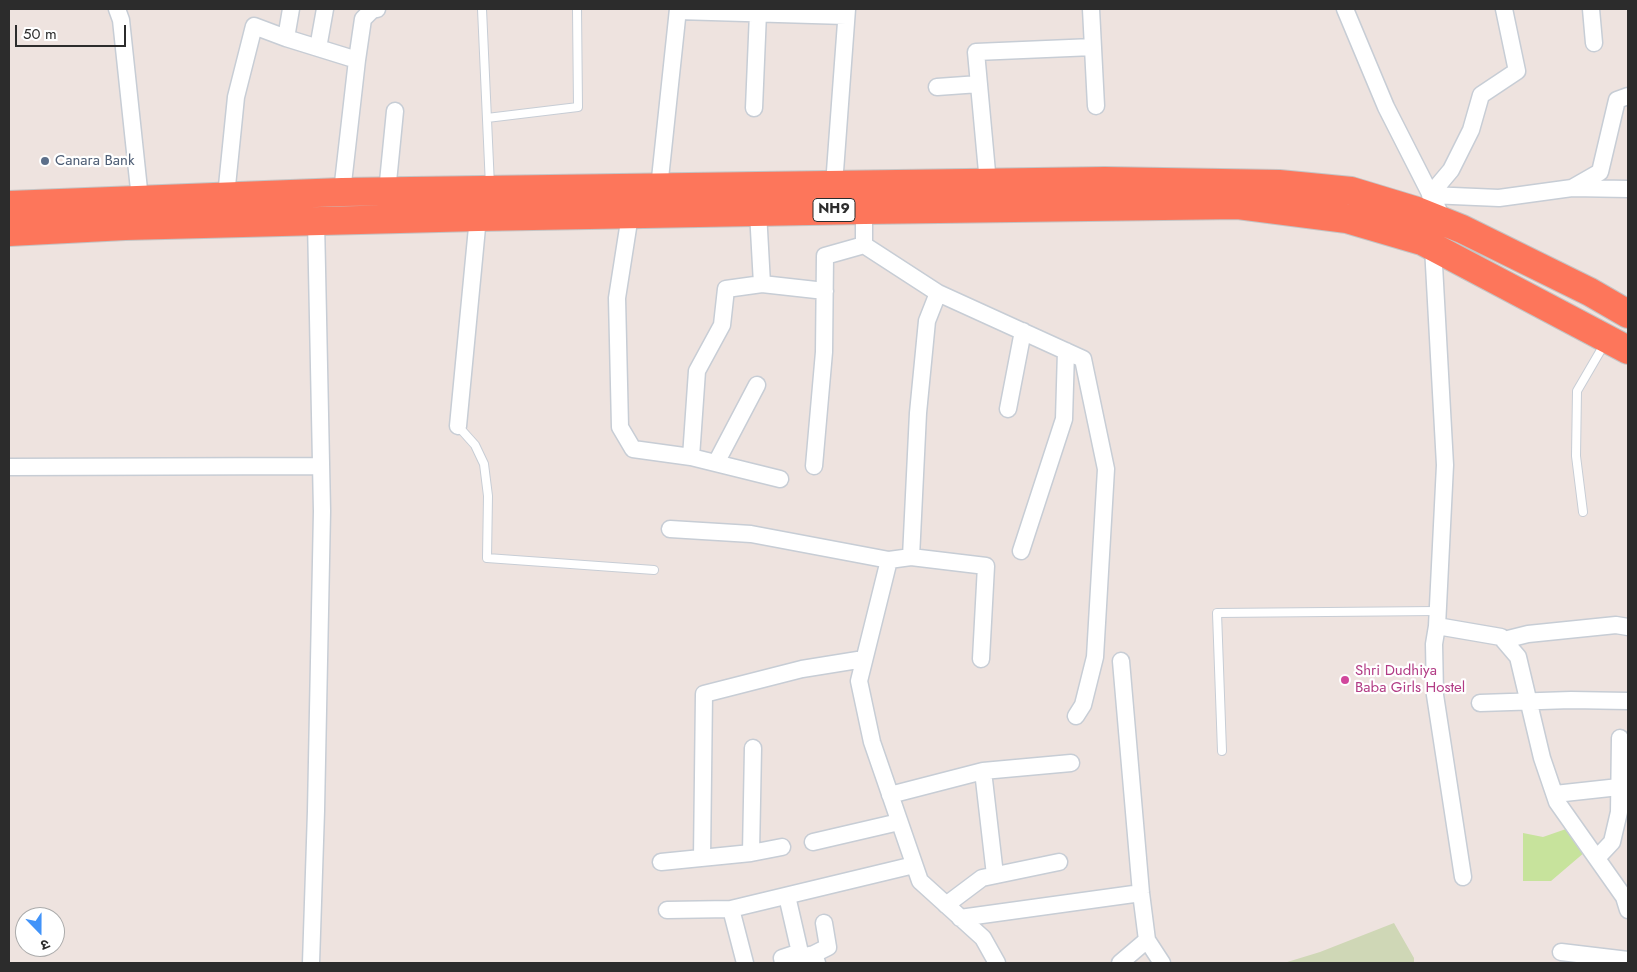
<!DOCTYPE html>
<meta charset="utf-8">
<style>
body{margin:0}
#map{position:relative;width:1637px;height:972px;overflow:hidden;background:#eee3df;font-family:Jost,"Noto Sans Devanagari",sans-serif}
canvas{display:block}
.frame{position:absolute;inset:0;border:10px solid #2c2c2c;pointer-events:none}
.north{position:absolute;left:15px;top:907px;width:50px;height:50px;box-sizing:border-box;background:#fff;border:1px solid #ababab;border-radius:50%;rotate:158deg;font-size:14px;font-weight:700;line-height:20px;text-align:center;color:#2c2c2c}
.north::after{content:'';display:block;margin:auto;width:18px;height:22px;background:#4193f9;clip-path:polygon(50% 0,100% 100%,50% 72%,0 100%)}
.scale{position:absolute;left:15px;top:25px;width:111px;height:22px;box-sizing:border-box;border:2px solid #2c2c2c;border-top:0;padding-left:6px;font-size:15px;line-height:18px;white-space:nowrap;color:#2c2c2c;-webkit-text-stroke:4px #fff;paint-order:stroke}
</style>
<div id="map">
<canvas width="1637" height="972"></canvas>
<div class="frame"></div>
<div class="north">उ</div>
<div class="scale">50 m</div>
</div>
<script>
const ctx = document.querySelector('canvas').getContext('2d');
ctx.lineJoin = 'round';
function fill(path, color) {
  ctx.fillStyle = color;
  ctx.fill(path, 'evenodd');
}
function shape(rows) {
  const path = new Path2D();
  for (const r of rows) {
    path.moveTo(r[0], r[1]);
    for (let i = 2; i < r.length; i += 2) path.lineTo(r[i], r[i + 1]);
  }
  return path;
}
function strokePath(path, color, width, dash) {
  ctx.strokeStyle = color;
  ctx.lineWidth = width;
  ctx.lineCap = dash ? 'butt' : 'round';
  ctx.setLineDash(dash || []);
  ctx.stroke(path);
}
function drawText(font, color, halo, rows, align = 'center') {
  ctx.font = font + ' Jost,sans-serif';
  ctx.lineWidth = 4.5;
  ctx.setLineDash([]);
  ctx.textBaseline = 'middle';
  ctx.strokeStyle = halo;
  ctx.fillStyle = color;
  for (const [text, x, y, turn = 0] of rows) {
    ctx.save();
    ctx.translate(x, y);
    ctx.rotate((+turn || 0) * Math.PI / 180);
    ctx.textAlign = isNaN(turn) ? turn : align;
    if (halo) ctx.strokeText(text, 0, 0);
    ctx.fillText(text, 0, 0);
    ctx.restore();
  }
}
const green = shape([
 [1566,829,1585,852,1551,881,1523,881,1523,833,1543,837]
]);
const cemetery = shape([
 [1394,923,1414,958,1414,963,1284,963,1320,952]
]);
const lane = shape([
 [482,9,490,186],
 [487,118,578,107,577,9],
 [458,426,475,445,484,464,488,496,487,558,654,570],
 [1583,512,1576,456,1577,391,1605,343],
 [1222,751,1217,613,1437,611]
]);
const street = shape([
 [117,9,121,20,140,199],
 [291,9,286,38,357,60],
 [1091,9,1096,106],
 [1345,9,1386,107,1444,221],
 [1591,9,1594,43],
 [678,11,846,16],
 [318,48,325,9],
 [937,87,979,84],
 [754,108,758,13],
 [988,183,976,52,1093,47],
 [834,185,847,9],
 [659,188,678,9],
 [1572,188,1600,172,1617,100,1628,96],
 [342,192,357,60,363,19,372,10,377,9],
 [387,192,395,111],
 [1430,195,1451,170,1471,130,1481,95,1517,71,1504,9],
 [1430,195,1499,198,1572,188,1628,189],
 [226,196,236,97,254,26,286,38],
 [864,210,864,245,938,293,927,321,918,413,911,557,889,560,859,681,872,742,920,881,983,938,997,963],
 [630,215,617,298,620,427,633,449,691,457,780,479],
 [1433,247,1445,465,1437,626,1501,637,1518,657,1542,758,1557,802,1624,897,1628,910],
 [762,284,825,291],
 [938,293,1083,359,1106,469,1095,657,1083,705,1076,716],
 [1008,409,1023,331],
 [458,426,478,217],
 [691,457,697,371,722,325,726,289,762,284,758,212],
 [716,463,757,385],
 [814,466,824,352,825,256,864,245],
 [9,467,321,466],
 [670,529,751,534,889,560],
 [1021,551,1064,419,1066,351],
 [911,557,986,566,981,659],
 [1437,626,1434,644,1435,695,1463,877],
 [1504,640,1528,634,1616,625,1628,627],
 [1480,703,1571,700,1628,701],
 [983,771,995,875],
 [1555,794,1619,787],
 [890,795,983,771,1071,763],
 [813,842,899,822],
 [751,853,753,748],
 [702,858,704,694,802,669,864,659],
 [1597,858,1612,842,1619,812,1620,738],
 [661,862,751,853,782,847],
 [787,896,801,957,814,954,817,963],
 [946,905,982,878,1059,862],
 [731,909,745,963],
 [667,910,731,909,914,865],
 [960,918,1141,893],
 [1147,940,1162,963],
 [1561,952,1628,960],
 [814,954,828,947,824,923],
 [311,963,316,811,322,511,316,221],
 [783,963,782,958,800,952],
 [1120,963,1147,940,1141,893,1121,661]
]);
const highway = shape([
 [9,205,342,192,1105,181,1279,184,1351,191,1417,211,1462,229,1590,292,1628,314],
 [9,232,125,226,478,217,864,210,1238,205,1347,219,1422,241,1628,350]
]);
const markers = [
 [45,161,5,"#5c6f8a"],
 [1345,680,5,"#d1479c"]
];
const shields = [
 [834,210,42]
];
const shieldNames = [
 ["NH9",834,210]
];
const serviceNames = [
 ["Canara Bank",55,161]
];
const hotelNames = [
 ["Shri Dudhiya",1355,671],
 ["Baba Girls Hostel",1355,688]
];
fill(green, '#c7e39c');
fill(cemetery, '#cfd7b6');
strokePath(lane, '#c7cdd5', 10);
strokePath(street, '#c7cdd5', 19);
strokePath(highway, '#c4c4c4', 30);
strokePath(lane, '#fff', 8);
strokePath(street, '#fff', 16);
strokePath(highway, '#fd765b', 28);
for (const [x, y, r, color] of markers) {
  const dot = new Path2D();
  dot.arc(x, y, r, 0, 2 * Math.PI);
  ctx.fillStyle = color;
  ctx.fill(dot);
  strokePath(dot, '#fff', 2);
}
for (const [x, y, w] of shields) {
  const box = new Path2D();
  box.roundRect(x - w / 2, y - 11.5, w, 23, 4);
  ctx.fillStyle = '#fff';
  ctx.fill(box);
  strokePath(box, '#2c2c2c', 1);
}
drawText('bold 14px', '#2c2c2c', null, shieldNames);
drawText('15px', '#4e5e75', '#fff', serviceNames, 'left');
drawText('15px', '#b23c85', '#fff', hotelNames, 'left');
</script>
